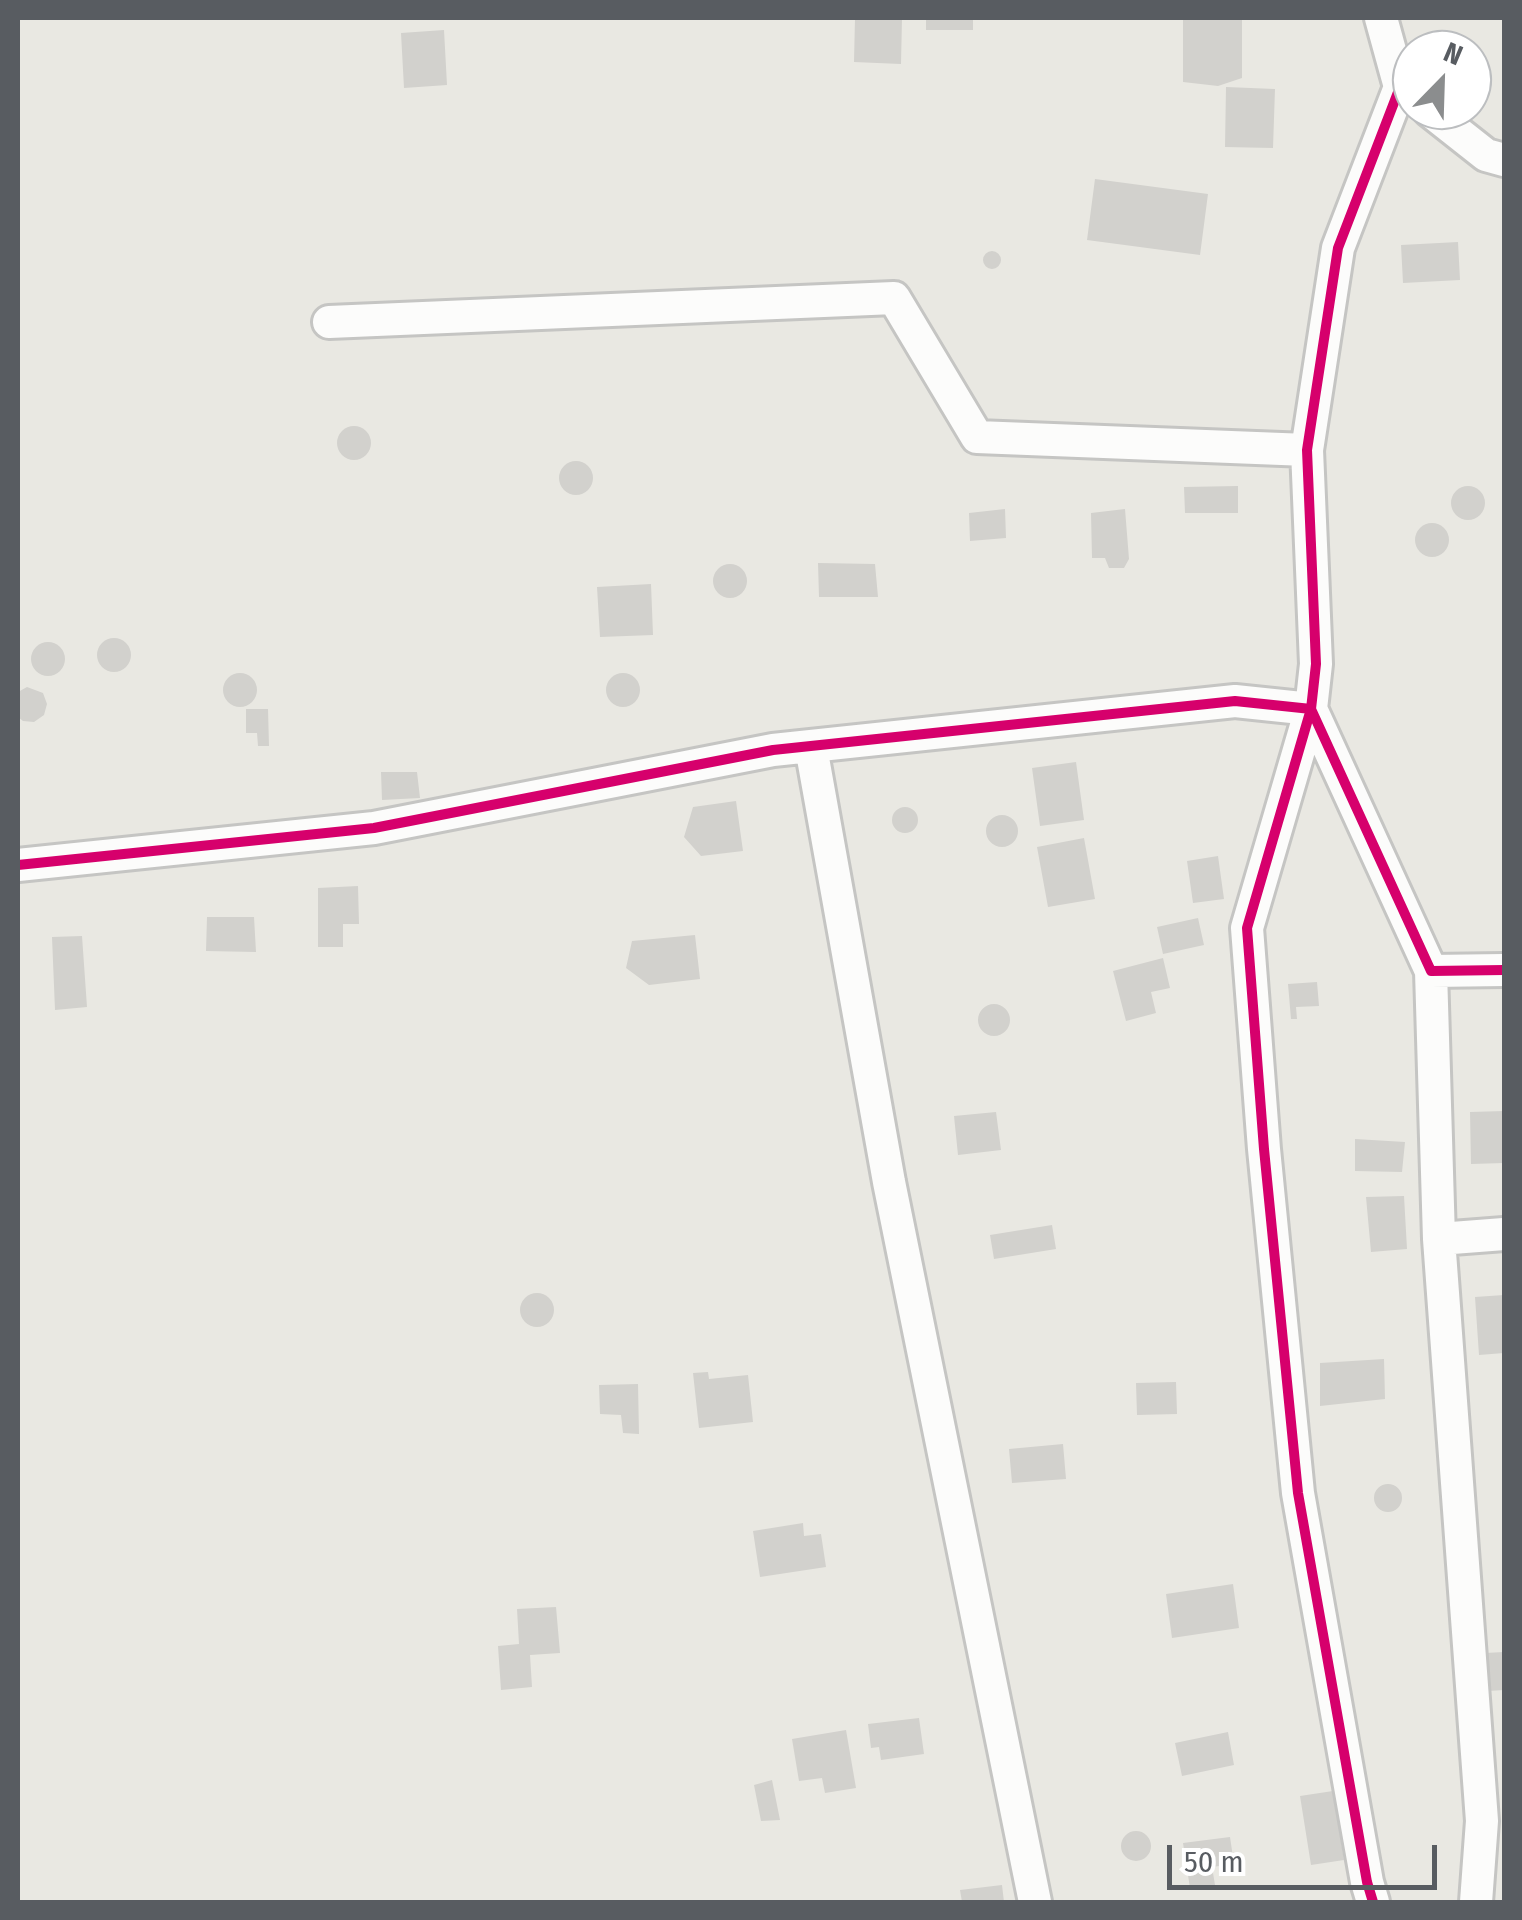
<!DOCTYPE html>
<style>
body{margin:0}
#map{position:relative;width:1522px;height:1920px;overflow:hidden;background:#e9e8e2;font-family:"Fira Sans Condensed",sans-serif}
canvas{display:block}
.frame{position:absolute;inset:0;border:20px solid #585c61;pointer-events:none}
.north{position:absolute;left:1392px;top:30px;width:100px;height:100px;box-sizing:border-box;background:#fff;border:2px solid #bcbec0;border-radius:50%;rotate:23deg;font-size:28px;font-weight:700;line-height:40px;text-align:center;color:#585c61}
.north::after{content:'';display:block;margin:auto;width:35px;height:45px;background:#8b8d8e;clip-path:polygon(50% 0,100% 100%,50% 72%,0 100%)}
.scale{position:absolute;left:1167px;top:1845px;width:270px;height:45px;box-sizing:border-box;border:5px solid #585c61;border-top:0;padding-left:12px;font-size:30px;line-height:35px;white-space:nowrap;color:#585c61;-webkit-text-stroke:8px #fff;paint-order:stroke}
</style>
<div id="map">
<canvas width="1522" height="1920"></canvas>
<div class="frame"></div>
<div class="north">N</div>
<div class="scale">50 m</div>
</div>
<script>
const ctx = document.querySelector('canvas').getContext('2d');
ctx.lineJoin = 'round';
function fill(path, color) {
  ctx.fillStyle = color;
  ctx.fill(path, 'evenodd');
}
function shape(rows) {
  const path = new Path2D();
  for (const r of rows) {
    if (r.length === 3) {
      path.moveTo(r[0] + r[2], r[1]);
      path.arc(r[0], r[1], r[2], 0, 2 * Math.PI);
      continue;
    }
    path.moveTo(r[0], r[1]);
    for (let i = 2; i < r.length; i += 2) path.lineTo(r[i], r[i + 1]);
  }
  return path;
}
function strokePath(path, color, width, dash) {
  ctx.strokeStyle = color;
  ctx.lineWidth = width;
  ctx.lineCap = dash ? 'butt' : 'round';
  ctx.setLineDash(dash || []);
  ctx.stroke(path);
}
const building = shape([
 [855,18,902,18,901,64,854,62],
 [926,18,973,18,973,30,926,30],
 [1183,18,1242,18,1242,78,1218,86,1183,82],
 [444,30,447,85,404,88,401,33],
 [1226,87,1275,89,1273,148,1225,147],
 [1095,179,1208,194,1200,255,1087,240],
 [1458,242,1460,280,1403,283,1401,245],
 [992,260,9],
 [354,443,17],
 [576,478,17],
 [1468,503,17],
 [1238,486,1238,513,1185,513,1184,487],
 [1005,509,1006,538,970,541,969,513],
 [1125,509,1129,559,1124,568,1109,568,1105,558,1092,558,1091,513],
 [1432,540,17],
 [818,563,875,564,878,597,819,597],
 [730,581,17],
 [651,584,653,635,600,637,597,587],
 [114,655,17],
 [48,659,17],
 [623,690,17],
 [240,690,17],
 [27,687,43,693,47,704,44,715,34,722,23,721,18,717,18,692],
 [246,709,268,709,269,746,258,746,257,733,246,733],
 [1076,762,1084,820,1040,826,1032,768],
 [381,772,417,772,420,798,382,800],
 [736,801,743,851,701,856,684,837,693,807],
 [905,820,13],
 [1002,831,16],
 [1084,838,1095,899,1048,907,1037,847],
 [1218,856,1224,899,1193,903,1187,861],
 [358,886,359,924,343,924,343,947,318,947,318,888],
 [207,917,254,917,256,952,206,951],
 [1198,918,1204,945,1163,954,1157,927],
 [695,935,700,979,649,985,626,968,632,941],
 [82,936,87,1007,55,1010,52,937],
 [1163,958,1170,988,1151,992,1156,1013,1126,1021,1113,971],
 [1317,982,1319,1006,1296,1007,1297,1019,1291,1019,1288,984],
 [994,1020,16],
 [1504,1111,1504,1163,1471,1164,1470,1112],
 [996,1112,1001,1150,958,1155,954,1116],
 [1355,1139,1405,1142,1402,1172,1355,1171],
 [1404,1196,1407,1249,1371,1252,1366,1197],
 [1052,1225,1056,1249,994,1259,990,1235],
 [537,1310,17],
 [1504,1295,1504,1353,1479,1355,1475,1297],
 [1384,1359,1385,1399,1320,1406,1320,1363],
 [708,1372,709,1379,748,1375,753,1422,699,1428,693,1373],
 [1176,1382,1177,1414,1137,1415,1136,1383],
 [638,1384,639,1434,623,1433,621,1415,600,1414,599,1385],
 [1063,1444,1066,1479,1012,1483,1009,1449],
 [1388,1498,14],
 [803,1523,804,1536,821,1534,826,1567,760,1577,753,1531],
 [1233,1584,1239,1628,1172,1638,1166,1594],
 [556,1607,560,1653,530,1655,532,1687,501,1690,498,1646,519,1644,517,1609],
 [1504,1652,1504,1690,1488,1691,1485,1653],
 [919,1718,924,1754,881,1760,879,1747,871,1748,868,1724],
 [846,1730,856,1788,825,1793,822,1778,799,1781,792,1739],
 [1228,1732,1234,1765,1182,1776,1175,1743],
 [772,1780,780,1820,761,1821,754,1785],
 [1333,1791,1344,1860,1311,1865,1300,1796],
 [1136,1846,15],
 [1230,1837,1234,1864,1212,1867,1215,1885,1190,1888,1183,1843],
 [1002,1885,1004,1902,962,1902,960,1890]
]);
const street = shape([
 [1381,18,1400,87,1412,96],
 [1429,110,1486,155,1504,160],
 [329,322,894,298,977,437,1307,450],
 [811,747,889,1182,1035,1902],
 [18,865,374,828,773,750,1235,701,1311,709,1431,971,1504,970],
 [1431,971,1439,1239,1482,1821,1476,1902],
 [1439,1239,1504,1234],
 [1373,1902,1367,1882,1298,1493,1264,1149,1247,928,1311,709,1316,664,1307,450,1338,248,1400,87]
]);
const cycleway = shape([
 [18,865,374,828,773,750,1235,701,1311,709,1431,971,1504,970],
 [1373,1902,1367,1882,1298,1493,1264,1149,1247,928,1311,709,1316,664,1307,450,1338,248,1400,87]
]);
fill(building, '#d2d1cd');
strokePath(street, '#c5c5c3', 38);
strokePath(street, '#fcfcfb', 32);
strokePath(cycleway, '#d6006c', 10);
</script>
